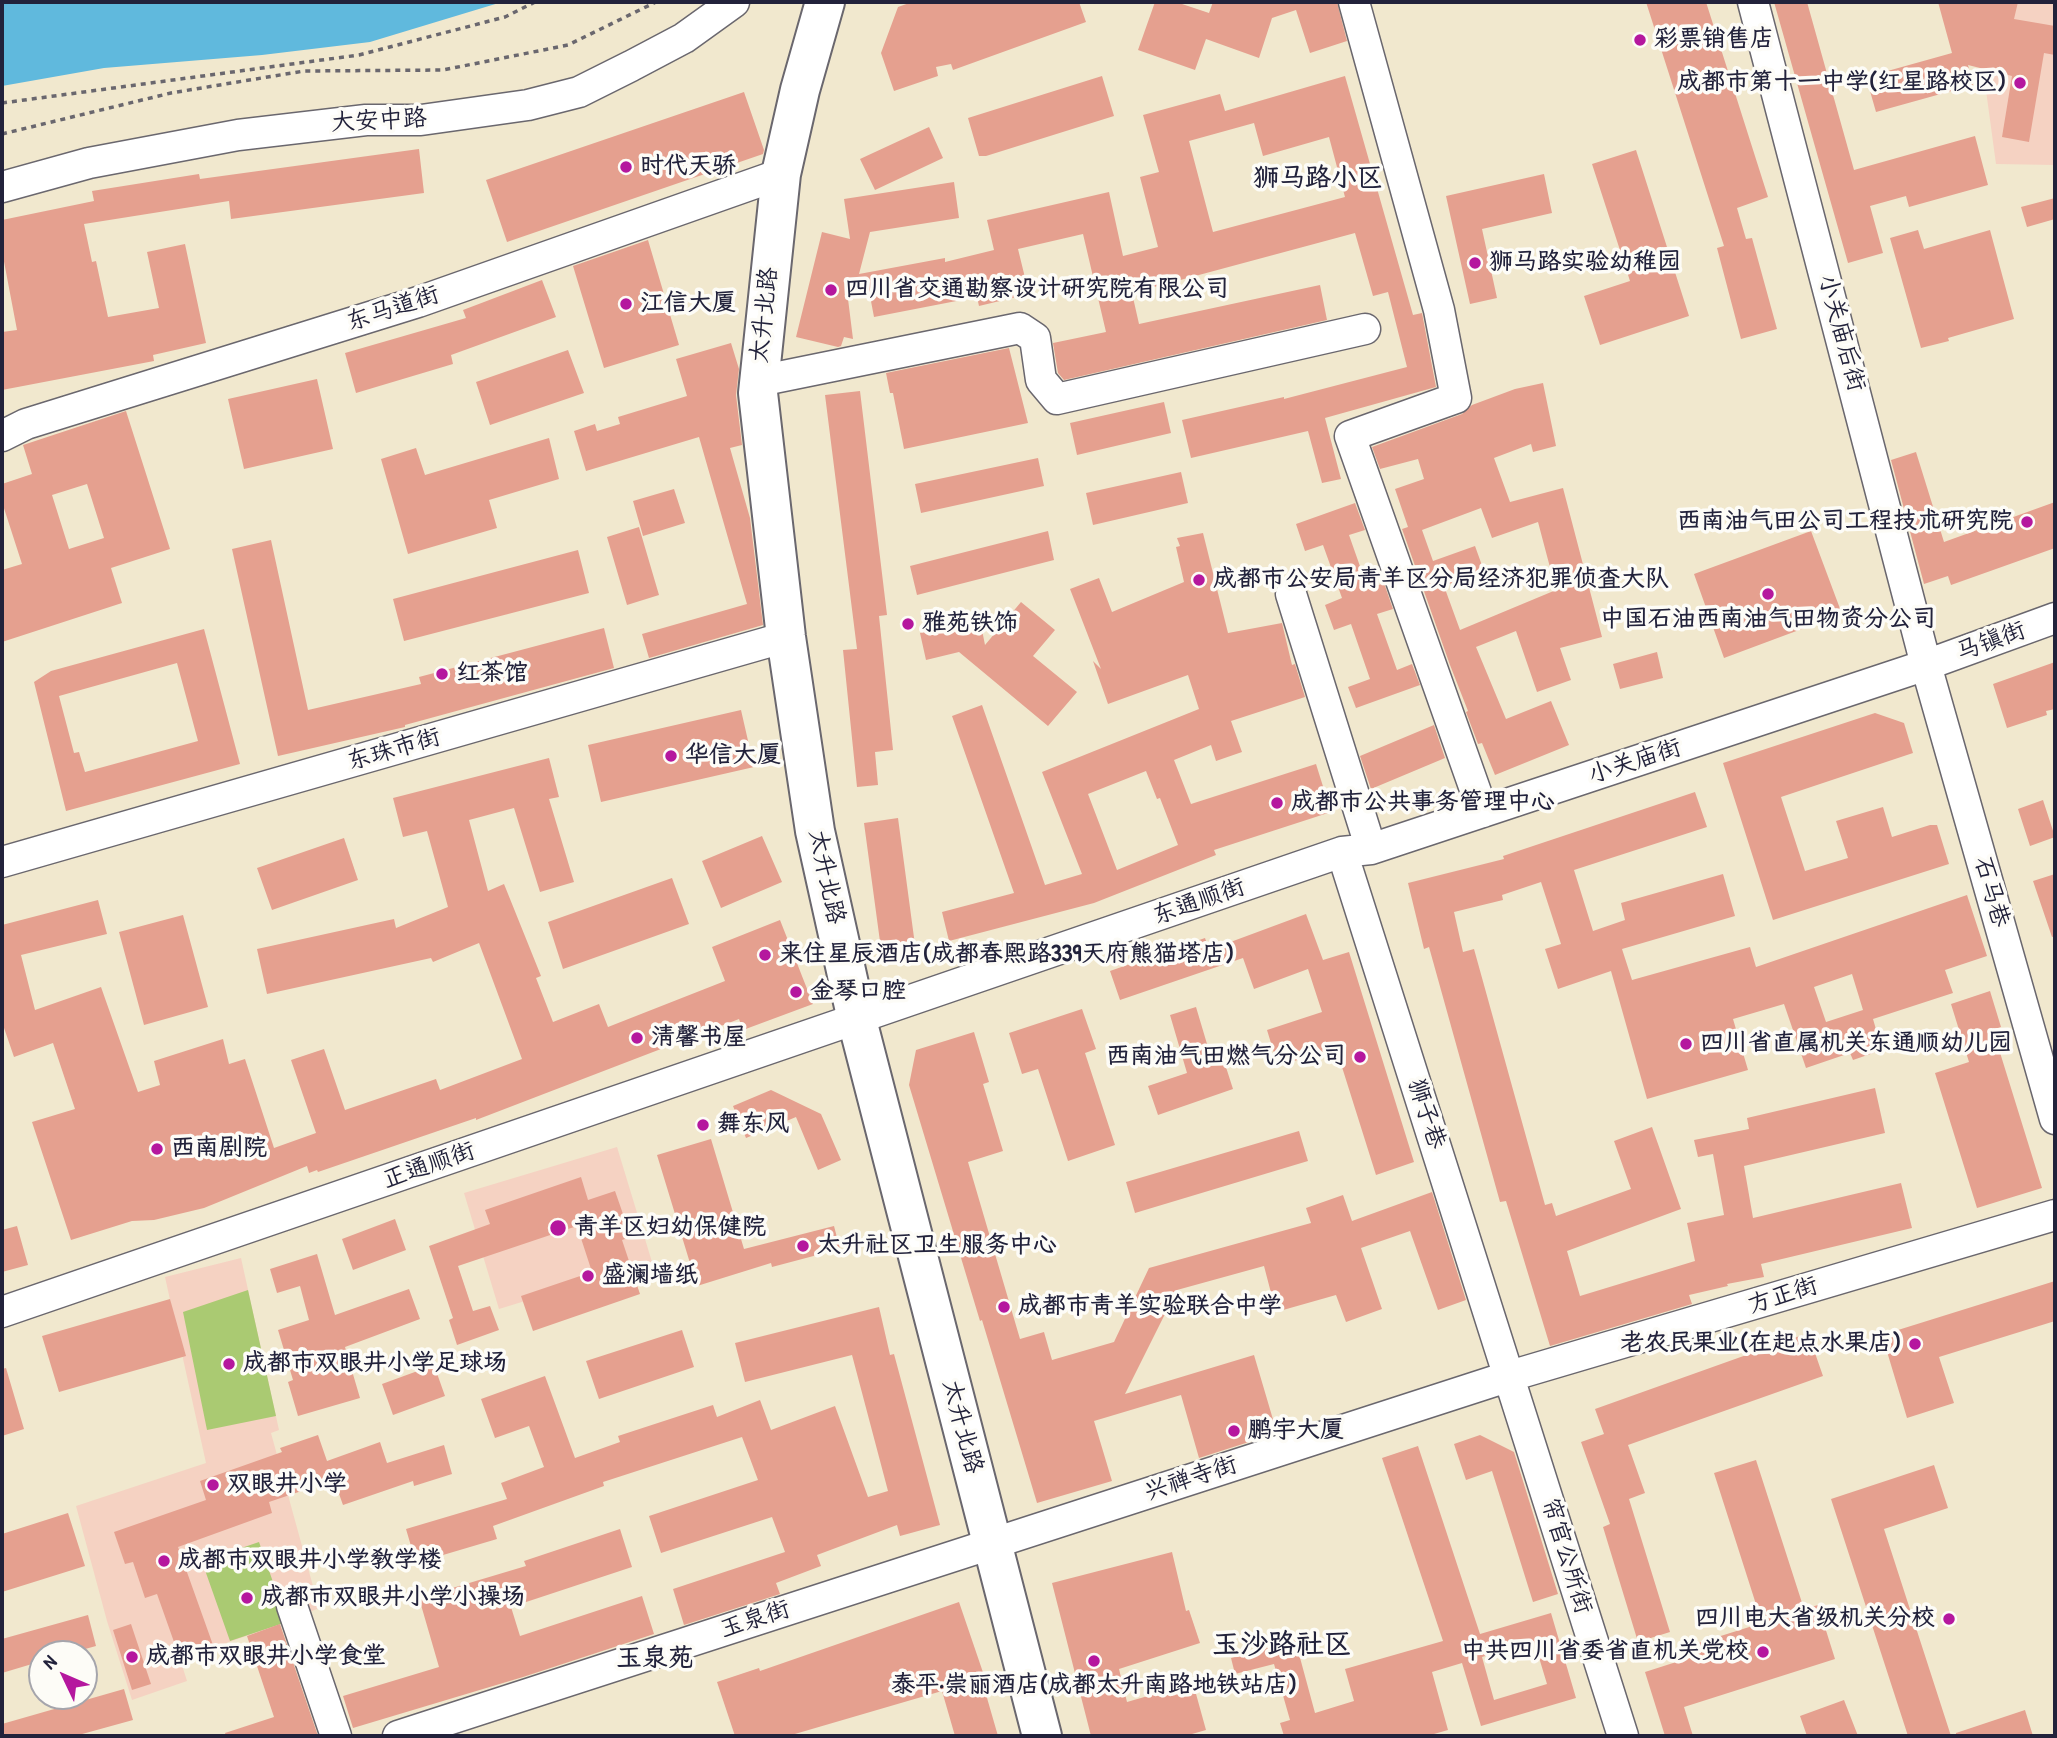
<!DOCTYPE html>
<meta charset="utf-8">
<style>
body{margin:0}
#map{position:relative;width:2057px;height:1738px;overflow:hidden;background:#f1e8ce;font-family:"Patrick Hand",sans-serif}
canvas{display:block}
.frame{position:absolute;inset:0;border:4px solid #22223b;pointer-events:none}
.north{position:absolute;left:28px;top:1640px;width:70px;height:70px;box-sizing:border-box;background:#fdfcf7;border:2px solid #a5a5ac;border-radius:50%;rotate:314deg;font-size:19px;font-weight:700;line-height:28px;text-align:center;color:#22223b}
.north::after{content:'';display:block;margin:auto;width:24px;height:32px;background:#b5179e;clip-path:polygon(50% 0,100% 100%,50% 72%,0 100%)}
</style>
<div id="map">
<canvas width="2057" height="1738"></canvas>
<div class="frame"></div>
<div class="north">N</div>
</div>
<script>
const ctx = document.querySelector('canvas').getContext('2d');
ctx.lineJoin = 'round';
function fill(path, color) {
  ctx.fillStyle = color;
  ctx.fill(path, 'evenodd');
}
function shape(rows) {
  const path = new Path2D();
  for (const r of rows) {
    path.moveTo(r[0], r[1]);
    for (let i = 2; i < r.length; i += 2) path.lineTo(r[i], r[i + 1]);
  }
  return path;
}
function strokePath(path, color, width, dash) {
  ctx.strokeStyle = color;
  ctx.lineWidth = width;
  ctx.lineCap = dash ? 'butt' : 'round';
  ctx.setLineDash(dash || []);
  ctx.stroke(path);
}
function drawText(font, color, halo, rows, align = 'center') {
  ctx.font = font + ' "Patrick Hand","LXGW WenKai TC",sans-serif';
  ctx.lineWidth = 7;
  ctx.setLineDash([]);
  ctx.textBaseline = 'middle';
  ctx.strokeStyle = halo;
  ctx.fillStyle = color;
  for (const [text, x, y, turn = 0] of rows) {
    ctx.save();
    ctx.translate(x, y);
    ctx.rotate((+turn || 0) * Math.PI / 180);
    ctx.textAlign = isNaN(turn) ? turn : align;
    if (halo) ctx.strokeText(text, 0, 0);
    ctx.fillText(text, 0, 0);
    ctx.restore();
  }
}
const built = shape([
 [1974,2,2055,2,2055,165,1996,164],
 [617,1147,652,1262,499,1309,464,1193],
 [241,1258,279,1430,271,1433,319,1608,287,1622,180,1659,187,1681,132,1700,107,1621,76,1506,206,1463,165,1277]
]);
const green = shape([
 [248,1290,276,1416,207,1430,183,1312],
 [259,1542,287,1622,230,1641,206,1573,212,1558]
]);
const water = shape([
 [2,2,502,2,370,42,262,55,104,68,2,86]
]);
const building = shape([
 [912,2,1079,2,1086,22,953,70,951,64,936,67,938,76,894,91,881,53,898,7],
 [1155,2,1176,2,1209,13,1213,2,1337,2,1347,41,1310,53,1296,10,1272,18,1259,58,1206,39,1195,70,1138,50],
 [1646,2,1706,2,1768,197,1737,208,1746,239,1752,238,1777,329,1741,339,1717,248,1724,246],
 [1774,2,1807,2,1854,170,1975,136,1988,185,1909,207,1906,196,1870,206,1883,253,1848,263],
 [1938,2,2018,2,2014,19,2055,26,2055,55,2044,53,2029,142,2002,137,2012,76,1968,65,1973,85,1876,112,1866,77,1952,53],
 [1102,76,1114,116,986,156,979,156,968,118],
 [1345,76,1413,315,1422,313,1436,387,1325,418,1341,479,1322,483,1308,431,1191,458,1182,420,1284,397,1284,399,1407,367,1388,292,1373,296,1355,233,1132,293,1139,324,1320,285,1327,320,1064,380,1058,373,1053,343,1106,332,1083,234,1018,249,1029,294,979,306,977,297,874,317,870,296,848,299,853,339,844,337,841,346,838,347,796,337,822,232,850,239,844,199,954,182,959,218,870,232,859,274,945,258,945,262,994,250,987,220,1109,192,1123,256,1158,247,1140,177,1159,172,1143,115,1220,94,1225,111],
 [1254,123,1263,156,1329,137,1345,197,1213,232,1189,141],
 [744,92,764,150,763,154,507,242,486,180],
 [929,127,943,158,875,190,860,159],
 [419,149,424,193,231,219,229,201,84,224,92,262,96,261,108,317,159,308,147,252,185,244,206,343,153,355,154,361,2,390,2,332,17,330,2,251,2,220,94,201,92,191,199,174,200,179],
 [1636,150,1689,316,1600,345,1584,296,1630,281,1592,164],
 [1544,174,1552,213,1482,229,1497,298,1470,304,1446,196],
 [2055,198,2055,219,2027,227,2021,207],
 [1918,230,1924,249,1990,230,2014,319,1948,338,1949,341,1921,348,1890,238],
 [648,240,679,345,604,368,573,266],
 [542,280,556,317,451,355,453,364,356,393,345,353,466,318,463,310],
 [731,343,739,369,736,395,742,445,730,448,750,518,763,625,649,658,642,634,747,604,699,437,586,471,574,431,595,424,597,431,620,424,618,417,687,396,676,359],
 [1009,348,1028,423,904,449,893,393,890,393,886,373],
 [568,350,584,393,490,425,476,382],
 [317,379,333,449,244,469,228,399],
 [1543,383,1556,446,1533,452,1531,444,1494,458,1510,502,1563,488,1602,637,1560,648,1571,680,1537,692,1516,631,1476,647,1506,719,1551,701,1569,745,1495,775,1482,743,1478,744,1466,712,1468,711,1450,665,1402,529,1408,527,1395,489,1424,479,1418,459,1380,469,1372,447,1462,414,1472,405,1515,389],
 [1481,508,1492,538,1538,522,1556,590,1460,630,1444,586,1484,571,1475,546,1433,561,1422,530],
 [860,391,887,615,879,616,893,750,875,752,878,785,857,787,843,650,857,649,825,395],
 [1164,402,1171,433,1077,455,1070,423],
 [126,411,170,549,111,568,122,603,2,642,2,570,22,564,2,502,2,484,32,474,23,445],
 [87,484,104,538,69,549,52,495],
 [549,438,559,479,489,500,497,528,408,554,381,459,416,448,425,475],
 [1916,452,1944,542,2055,502,2055,548,1951,585,1948,576,1924,584,1891,460],
 [1038,458,1044,486,921,513,915,484],
 [1181,472,1188,503,1093,525,1086,493],
 [674,489,685,523,643,536,633,501],
 [1355,503,1365,530,1349,535,1368,589,1384,583,1393,609,1377,614,1397,670,1412,664,1420,685,1356,708,1348,687,1370,679,1351,624,1334,630,1325,605,1342,598,1323,545,1305,551,1296,524],
 [639,527,659,595,627,605,607,537],
 [1048,531,1054,560,917,595,910,566],
 [1811,531,1842,614,1724,658,1694,574],
 [1203,533,1228,633,1282,623,1292,665,1295,664,1305,697,1231,721,1242,752,1216,761,1211,745,1174,760,1191,804,1316,764,1331,812,1214,850,1216,855,1094,903,949,941,942,912,1014,893,952,716,982,705,1045,885,1082,874,1042,772,1199,709,1188,675,1108,704,1093,661,1101,669,1070,589,1099,578,1112,612,1184,582,1176,547,1180,546,1177,538],
 [1146,771,1157,799,1160,798,1178,845,1117,870,1088,794],
 [271,540,308,710,421,684,419,677,604,628,614,668,405,725,405,727,278,756,232,549],
 [578,550,589,593,404,641,393,599],
 [1021,602,1055,630,1033,656,1077,692,1048,726,959,652,926,660,920,633,980,620,985,645],
 [204,629,240,764,66,811,34,682,51,671],
 [177,663,198,741,85,772,79,752,74,753,59,696],
 [1657,652,1663,678,1620,689,1613,664],
 [2055,662,2055,709,2046,711,2047,715,2007,728,1993,684],
 [741,710,754,767,601,802,588,745],
 [1875,713,1904,723,1913,753,1781,797,1805,871,1848,858,1836,821,1883,807,1892,837,1930,825,1937,825,1949,864,1773,920,1723,763],
 [1434,725,1445,758,1371,789,1360,756],
 [549,758,559,797,549,799,574,882,540,892,514,808,469,820,488,891,504,884,541,976,536,978,553,1022,599,1004,608,1027,725,981,712,947,780,920,813,1004,743,1030,739,1019,476,1120,476,1118,318,1172,317,1170,309,1173,307,1166,204,1208,154,1220,132,1221,71,1240,32,1122,75,1109,53,1043,14,1057,2,1022,2,925,98,900,107,934,21,955,35,1010,101,987,138,1092,160,1085,154,1061,223,1039,229,1064,245,1059,274,1148,316,1133,291,1060,324,1049,345,1110,436,1079,440,1090,522,1059,479,943,433,962,431,958,267,994,257,949,394,919,396,928,448,907,427,831,403,837,393,798],
 [1695,792,1707,827,1574,870,1593,931,1625,920,1621,903,1723,874,1735,916,1622,949,1632,980,1750,947,1756,967,1967,895,1987,956,1945,970,1953,993,1873,1019,1882,1050,1853,1060,1850,1053,1806,1068,1784,1004,1733,1019,1748,1070,1647,1099,1611,971,1558,989,1545,949,1561,944,1541,882,1502,895,1503,900,1454,912,1463,952,1474,949,1545,1205,1552,1203,1556,1216,1631,1189,1614,1141,1652,1127,1681,1209,1567,1251,1580,1296,1695,1261,1687,1223,1724,1215,1713,1154,1698,1157,1694,1140,1749,1129,1747,1118,1875,1088,1885,1133,1744,1166,1753,1218,1901,1183,1912,1228,1761,1264,1764,1277,1727,1284,1728,1286,1689,1295,1692,1304,1550,1346,1506,1201,1500,1202,1429,947,1424,949,1408,883,1504,859,1503,856],
 [1852,974,1863,1010,1826,1022,1814,987],
 [2043,800,2055,837,2030,846,2018,809],
 [898,818,917,960,898,963,881,949,864,823],
 [762,836,782,882,721,908,702,861],
 [344,838,358,880,272,910,257,868],
 [2055,874,2055,936,2052,937,2033,881],
 [672,878,689,924,563,969,548,922],
 [1306,914,1323,960,1349,952,1414,1162,1376,1175,1336,1048,1278,1066,1267,1030,1322,1012,1308,969,1254,989,1243,958,1120,1000,1110,971,1205,938,1209,950],
 [183,915,208,1007,144,1025,119,932],
 [1990,991,2001,1027,1993,1030,2042,1188,1977,1208,1935,1073,1969,1062,1951,1004],
 [1196,1007,1213,1064,1224,1061,1233,1089,1158,1115,1148,1086,1187,1073,1170,1015],
 [1082,1009,1096,1049,1085,1053,1115,1145,1068,1161,1038,1069,1022,1074,1009,1033],
 [974,1032,989,1082,983,1084,1003,1151,968,1162,1020,1339,1044,1332,1052,1360,1114,1342,1149,1268,1311,1223,1306,1208,1343,1195,1352,1221,1432,1192,1466,1300,1438,1310,1410,1231,1361,1248,1382,1309,1346,1322,1336,1295,1276,1312,1264,1266,1177,1290,1125,1394,1254,1355,1277,1433,1199,1458,1181,1395,1094,1421,1112,1481,1037,1503,982,1320,980,1321,909,1085,916,1050],
 [771,1090,821,1114,841,1160,818,1170,796,1117,746,1138,733,1106],
 [1299,1131,1308,1161,1135,1213,1126,1182],
 [711,1139,744,1249,834,1226,840,1249,772,1267,771,1263,697,1286,657,1155],
 [581,1177,588,1200,615,1191,631,1237,622,1240,640,1294,533,1331,521,1296,592,1272,577,1226,458,1266,473,1311,490,1306,499,1330,457,1345,449,1320,453,1318,429,1246,490,1224,485,1210],
 [395,1219,406,1250,353,1270,342,1239],
 [17,1226,28,1265,2,1272,2,1230],
 [317,1254,335,1315,409,1289,420,1319,345,1347,360,1398,298,1416,288,1382,293,1380,278,1330,309,1320,300,1286,277,1293,270,1269],
 [2055,1281,2055,1321,1939,1357,1954,1403,1907,1418,1882,1335],
 [170,1299,186,1356,59,1392,42,1336],
 [879,1307,890,1355,894,1354,940,1525,900,1536,897,1525,817,1555,821,1566,776,1583,780,1594,684,1625,673,1589,785,1552,772,1517,661,1553,649,1516,758,1480,742,1437,603,1482,604,1486,493,1526,497,1539,416,1563,406,1529,507,1499,501,1483,544,1467,529,1426,495,1438,481,1399,545,1376,575,1458,620,1442,618,1436,713,1405,717,1417,760,1400,771,1430,835,1406,868,1497,888,1491,852,1355,745,1382,735,1343],
 [682,1330,694,1367,599,1399,586,1361],
 [1808,1333,1823,1376,1628,1445,1645,1493,1629,1499,1670,1632,1638,1642,1603,1527,1610,1524,1581,1442,1604,1434,1595,1409],
 [434,1365,445,1396,393,1415,382,1384],
 [6,1368,24,1429,2,1436,2,1369],
 [318,1435,327,1461,380,1442,387,1463,444,1445,452,1474,414,1486,413,1481,343,1505,334,1480,269,1502,272,1513,178,1547,213,1645,179,1656,157,1594,145,1598,133,1562,125,1564,114,1532,206,1500,200,1481,282,1452,280,1448],
 [1480,1435,1514,1452,1558,1594,1533,1602,1492,1471,1466,1480,1454,1444],
 [1418,1446,1480,1634,1551,1613,1576,1698,1481,1726,1462,1663,1432,1672,1448,1730,1427,1736,1284,1736,1280,1723,1290,1720,1274,1664,1235,1674,1231,1658,1312,1636,1317,1655,1299,1654,1315,1713,1354,1701,1345,1669,1443,1641,1382,1458],
 [1534,1641,1547,1684,1494,1700,1482,1657],
 [1756,1460,1804,1609,1818,1605,1835,1659,1684,1707,1693,1736,1665,1736,1645,1672,1695,1656,1692,1645,1762,1623,1714,1473],
 [1934,1465,1948,1508,1884,1529,1951,1736,1908,1736,1831,1499],
 [68,1513,85,1566,2,1592,2,1534],
 [620,1529,632,1567,511,1607,520,1636,642,1596,654,1634,523,1677,353,1728,343,1696,439,1667,419,1598,526,1566,524,1561],
 [1172,1552,1186,1611,1189,1610,1200,1643,1119,1669,1127,1702,1193,1683,1206,1730,1185,1736,1091,1736,1052,1583],
 [959,1602,989,1690,985,1691,998,1736,955,1736,942,1691,788,1736,735,1736,717,1682,759,1668,760,1671],
 [88,1615,96,1646,67,1654,42,1654,42,1661,2,1673,2,1639],
 [131,1624,151,1684,132,1690,113,1630],
 [280,1624,318,1736,226,1736,225,1733,274,1717,247,1636],
 [124,1689,133,1720,75,1736,2,1736,2,1724],
 [1844,1700,1858,1736,1807,1736,1800,1716],
 [2025,1710,2033,1736,1956,1736,1956,1733]
]);
const path = shape([
 [2,103,359,55,505,17,535,2],
 [2,134,171,93,304,71,443,70,568,45,656,2]
]);
const minor = shape([
 [1354,2,1439,310,1456,398,1350,436,1483,812],
 [1753,2,1926,665,2055,1119],
 [2,187,89,163,238,135,366,120,421,120,528,105,579,92,631,66,684,38,734,2],
 [759,381,1020,328,1035,338,1041,380,1057,399,1365,329],
 [2,436,26,424,418,302,781,174],
 [1291,594,1371,849],
 [1342,852,1623,1736],
 [2,862,786,637],
 [2,1312,1342,852,1371,849,1926,665,2055,618],
 [292,1606,336,1736],
 [398,1736,1510,1376,2055,1215]
]);
const major = shape([
 [825,2,800,90,781,174,758,393,786,637,815,831,857,1020,1042,1736]
]);
const markers = [
 [1640,40,7,"#b5179e"],
 [2020,83,7,"#b5179e"],
 [626,167,7,"#b5179e"],
 [1475,263,7,"#b5179e"],
 [831,290,7,"#b5179e"],
 [626,304,7,"#b5179e"],
 [2027,522,7,"#b5179e"],
 [1199,580,7,"#b5179e"],
 [1768,594,7,"#b5179e"],
 [908,624,7,"#b5179e"],
 [442,674,7,"#b5179e"],
 [671,756,7,"#b5179e"],
 [1277,803,7,"#b5179e"],
 [765,955,7,"#b5179e"],
 [796,992,7,"#b5179e"],
 [637,1038,7,"#b5179e"],
 [1686,1044,7,"#b5179e"],
 [1360,1057,7,"#b5179e"],
 [703,1125,7,"#b5179e"],
 [157,1149,7,"#b5179e"],
 [558,1228,9,"#b5179e"],
 [803,1246,7,"#b5179e"],
 [588,1276,7,"#b5179e"],
 [1004,1307,7,"#b5179e"],
 [1915,1344,7,"#b5179e"],
 [229,1364,7,"#b5179e"],
 [1234,1431,7,"#b5179e"],
 [213,1485,7,"#b5179e"],
 [164,1561,7,"#b5179e"],
 [247,1598,7,"#b5179e"],
 [1949,1619,7,"#b5179e"],
 [1763,1652,7,"#b5179e"],
 [132,1657,7,"#b5179e"],
 [1094,1661,7,"#b5179e"]
];
const poiNames = [
 ["彩票销售店",1654,40],
 ["成都市第十一中学(红星路校区)",2006,83,"right"],
 ["时代天骄",640,167],
 ["狮马路实验幼稚园",1489,263],
 ["四川省交通勘察设计研究院有限公司",845,290],
 ["江信大厦",640,304],
 ["西南油气田公司工程技术研究院",2013,522,"right"],
 ["成都市公安局青羊区分局经济犯罪侦查大队",1213,580],
 ["中国石油西南油气田物资分公司",1768,620,"center"],
 ["雅苑铁饰",922,624],
 ["红茶馆",456,674],
 ["华信大厦",685,756],
 ["成都市公共事务管理中心",1291,803],
 ["来住星辰酒店(成都春熙路339天府熊猫塔店)",779,955],
 ["金琴口腔",810,992],
 ["清馨书屋",651,1038],
 ["四川省直属机关东通顺幼儿园",1700,1044],
 ["西南油气田燃气分公司",1346,1057,"right"],
 ["舞东风",717,1125],
 ["西南剧院",171,1149],
 ["青羊区妇幼保健院",574,1228],
 ["太升社区卫生服务中心",817,1246],
 ["盛澜墙纸",602,1276],
 ["成都市青羊实验联合中学",1018,1307],
 ["老农民果业(在起点水果店)",1901,1344,"right"],
 ["成都市双眼井小学足球场",243,1364],
 ["鹏宇大厦",1248,1431],
 ["双眼井小学",227,1485],
 ["成都市双眼井小学教学楼",178,1561],
 ["成都市双眼井小学小操场",261,1598],
 ["四川电大省级机关分校",1935,1619,"right"],
 ["中共四川省委省直机关党校",1749,1652,"right"],
 ["成都市双眼井小学食堂",146,1657],
 ["泰平·崇丽酒店(成都太升南路地铁站店)",1094,1686,"center"]
];
const streetNames = [
 ["大安中路",379,121,-3],
 ["东马道街",393,309,-18],
 ["太升北路",765,315,-84],
 ["小关庙后街",1841,333,75],
 ["马镇街",1991,642,-20],
 ["东珠市街",394,750,-16],
 ["小关庙街",1635,762,-18],
 ["太升北路",826,877,78],
 ["石马巷",1991,892,74],
 ["东通顺街",1199,902,-19],
 ["狮子巷",1426,1114,72],
 ["正通顺街",429,1166,-19],
 ["方正街",1783,1296,-17],
 ["太升北路",962,1427,75],
 ["兴禅寺街",1191,1479,-18],
 ["帘官公所街",1566,1556,73],
 ["玉泉街",755,1620,-18]
];
const neighbourhoodNames = [
 ["狮马路小区",1318,179],
 ["玉泉苑",655,1659]
];
const quarterNames = [
 ["玉沙路社区",1282,1646]
];
fill(built, '#f5d2c2');
fill(green, '#aaca72');
fill(water, '#60b9dd');
fill(building, '#e5a08f');
strokePath(minor, '#6a676e', 33);
strokePath(major, '#6a676e', 42);
strokePath(path, '#6a676e', 3.5, [5, 5]);
strokePath(minor, '#fff', 30);
strokePath(major, '#fff', 38);
for (const [x, y, r, color] of markers) {
  const dot = new Path2D();
  dot.arc(x, y, r, 0, 2 * Math.PI);
  ctx.fillStyle = color;
  ctx.fill(dot);
  strokePath(dot, '#fdfcf7', 2.5);
}
drawText('bold 24px', '#22223b', '#fdfcf7', poiNames, 'left');
drawText('24px', '#22223b', '#fdfcf7', streetNames);
drawText('bold 26px', '#22223b', '#fdfcf7', neighbourhoodNames);
drawText('bold 28px', '#22223b', '#fdfcf7', quarterNames);
</script>
